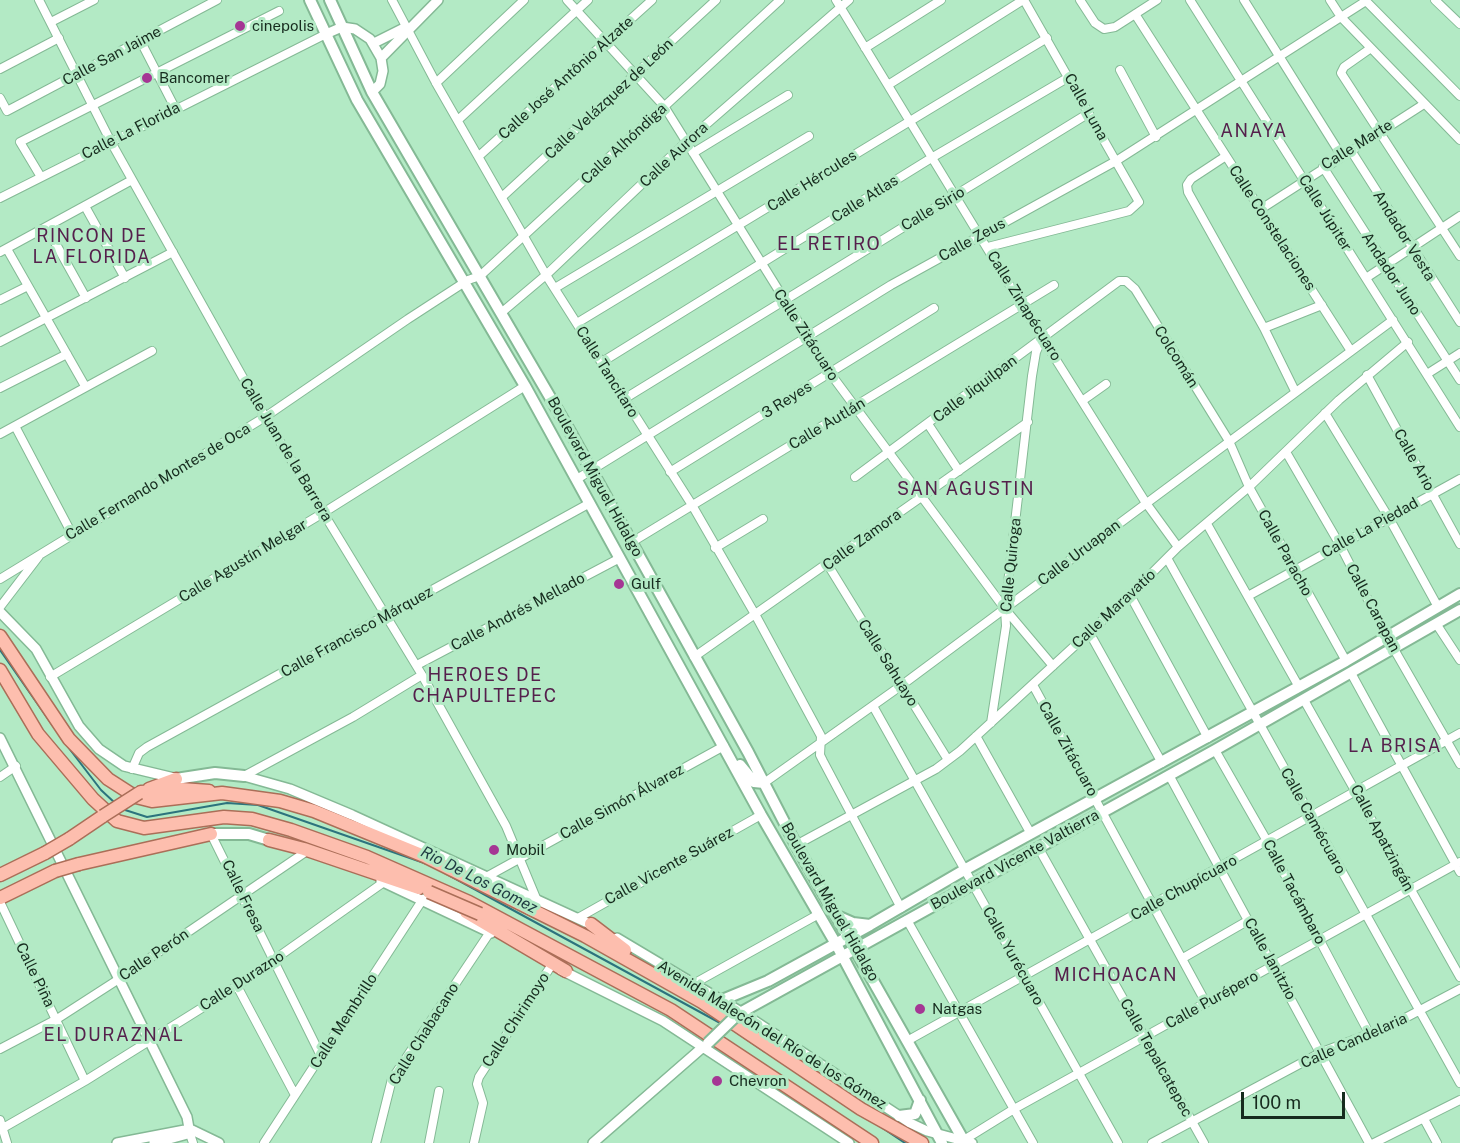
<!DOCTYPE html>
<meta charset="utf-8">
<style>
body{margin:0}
#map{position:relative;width:1460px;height:1143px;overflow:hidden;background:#b3eac5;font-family:"Public Sans",sans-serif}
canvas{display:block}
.scale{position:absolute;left:1241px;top:1092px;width:104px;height:27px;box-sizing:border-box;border:3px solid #162b1e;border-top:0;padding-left:8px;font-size:18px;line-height:21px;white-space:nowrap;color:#162b1e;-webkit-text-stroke:4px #b3eac5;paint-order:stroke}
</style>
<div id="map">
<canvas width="1460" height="1143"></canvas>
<div class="scale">100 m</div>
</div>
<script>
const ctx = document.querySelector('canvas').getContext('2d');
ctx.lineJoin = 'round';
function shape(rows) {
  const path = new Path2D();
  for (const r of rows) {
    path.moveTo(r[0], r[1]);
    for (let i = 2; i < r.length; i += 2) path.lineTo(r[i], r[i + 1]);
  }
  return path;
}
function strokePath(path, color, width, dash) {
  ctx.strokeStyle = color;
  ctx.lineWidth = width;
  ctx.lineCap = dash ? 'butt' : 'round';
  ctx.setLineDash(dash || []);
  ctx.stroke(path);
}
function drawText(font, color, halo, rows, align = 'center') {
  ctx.font = font + ' "Public Sans",sans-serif';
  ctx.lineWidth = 6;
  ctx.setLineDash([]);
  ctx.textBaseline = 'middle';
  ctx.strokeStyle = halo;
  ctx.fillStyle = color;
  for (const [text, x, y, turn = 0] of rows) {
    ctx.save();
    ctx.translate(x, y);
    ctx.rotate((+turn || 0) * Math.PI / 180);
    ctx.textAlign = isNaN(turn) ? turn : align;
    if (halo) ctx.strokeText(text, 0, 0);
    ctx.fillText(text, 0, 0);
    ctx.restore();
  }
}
const stream = shape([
 [0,650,53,726],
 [65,743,101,790,115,803],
 [122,809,147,817,227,803,258,805,427,864],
 [432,866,722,1024],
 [730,1028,765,1052],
 [878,1125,905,1143]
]);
const minor = shape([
 [39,0,111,142,265,417,422,675,506,826,536,898],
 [392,0,436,83,546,275,692,505,756,616,821,736,820,755,823,761,901,908],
 [567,0,664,106,830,373,1005,609,1053,666],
 [836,0,1021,304,1146,503,1178,547],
 [1080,0,1095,23,1104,29,1115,27,1157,0],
 [1190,0,1460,427],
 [1244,0,1341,155],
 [1330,0,1341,17,1460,140],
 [1365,0,1460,96],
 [1435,0,1460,24],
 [1135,14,1351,351],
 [51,22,94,0],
 [140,40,175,108],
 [865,48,941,0],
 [1371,48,1344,67,1341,73,1460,256],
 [0,69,59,38],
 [1120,70,1156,137],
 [436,83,524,0],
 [888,85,1023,0],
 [0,98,7,111,217,0],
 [458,120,588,0],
 [1350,149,1460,322],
 [693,153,788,95],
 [479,156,652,0],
 [1226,156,1191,179,1187,185,1188,192,1264,328,1295,391],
 [1323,167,1460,380],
 [41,177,20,142,279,11],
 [502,197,716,0],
 [0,198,326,34],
 [86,208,125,278],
 [1261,209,1424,104],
 [47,228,86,298],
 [988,247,1129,211,1139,202,1024,0],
 [7,249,85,386],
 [0,252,132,180],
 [1366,278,1460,216],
 [555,288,809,136],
 [0,300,28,286],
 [501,313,546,275,686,142,849,0],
 [577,323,1047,38],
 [1264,328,1322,305],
 [0,342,173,252],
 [602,362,933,157,1069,77],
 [1427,374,1460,353],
 [1367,375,1460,544],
 [0,388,67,354],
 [624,399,1089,113],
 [1082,401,1106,384],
 [1325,413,1389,518,1438,607],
 [928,424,959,471],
 [15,426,72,534],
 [0,434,152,351],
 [1286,452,1340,545,1387,637,1460,764],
 [670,472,934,308],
 [855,477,1119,281,1126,281,1135,289,1229,441,1249,487,1346,661],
 [577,479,891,285,1116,161,1366,1],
 [1207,524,1299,687],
 [632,542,1054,285],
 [715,548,763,519],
 [1167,558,1460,1083],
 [828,565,948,760],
 [0,579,265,417,408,319,468,280,480,276,780,0],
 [1130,595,1208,738],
 [1248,596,1460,479],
 [0,607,39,556],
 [1437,625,1460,660],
 [1089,632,1162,763],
 [694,657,1028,422],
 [417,665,620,558],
 [1351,673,1460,872],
 [50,677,323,513,525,386],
 [1033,685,1206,1003],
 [1304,700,1460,977],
 [873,706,1118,1143],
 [991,723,1006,626,1005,609,1032,376,1036,352,1041,341],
 [976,736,1031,834],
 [1215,750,1267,841,1370,1035],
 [132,769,139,753,147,747,590,503],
 [1169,775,1369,1143],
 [244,776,353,717,422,675],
 [0,777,16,766],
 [764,783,902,685,1393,320],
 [211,834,321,1056],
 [796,845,936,769,960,751,1130,595,1178,547,1249,487,1339,400,1408,342],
 [1038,847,1204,1143],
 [488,876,724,746],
 [0,902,85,1081],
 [578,918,761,815],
 [907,920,1033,1143],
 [1183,958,1249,920],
 [695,983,819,914],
 [237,986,295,1095],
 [907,1041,1460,733],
 [0,1049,57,1019,119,979,304,853],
 [1424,1119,1437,1143],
 [0,1120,7,1143],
 [3,1128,85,1081,237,986,384,882],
 [190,1134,193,1143],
 [964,1140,1014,1109,1460,862],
 [264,1143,423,899],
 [376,1143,392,1079,490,932],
 [429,1143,439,1091],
 [474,1143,483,1103,477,1084,479,1077,551,966],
 [1152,1143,1322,1052,1390,1026,1460,989],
 [1374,1143,1460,1100]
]);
const tertiary = shape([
 [326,34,342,27,355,29,370,39,381,58,383,71,380,84,372,92],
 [374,43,404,28],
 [381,58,438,0],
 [0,612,36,649,79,726,99,749,124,766,174,778],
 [0,738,187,1117,190,1134],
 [244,776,290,789,352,815,594,926],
 [381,881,491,933],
 [617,938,741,1012,910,1123,927,1131,972,1143],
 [561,970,663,1021,849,1143],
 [117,1143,190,1129,219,1143],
 [154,1143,195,1132],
 [593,1143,703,1047]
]);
const secondary = shape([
 [310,0,357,100,525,386,761,815,836,944,942,1143],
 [330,0,372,92,568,428,748,752,796,845,965,1143],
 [740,765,754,782,764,783],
 [176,779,215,773,244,776],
 [211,834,249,834,269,840],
 [837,916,853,923,870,925],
 [722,1000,768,981,870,925,966,869,1346,661,1460,594],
 [738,1014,1215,750,1460,610],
 [899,1116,915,1114,920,1100]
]);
const primary = shape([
 [0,636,69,739,108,779,136,797,152,801,222,793,280,801,314,811,424,856,585,936,702,1002,861,1109,922,1143],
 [0,670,38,734,93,799,117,821,144,828,224,817,252,819,291,830,367,857,469,902,671,1010,872,1143],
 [149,789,176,779],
 [141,792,181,789,209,791],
 [69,839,103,816],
 [269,840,304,849,419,888],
 [79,864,211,834],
 [0,875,45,853],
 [0,898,55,871],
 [466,912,566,971],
 [591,924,625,950]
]);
const secondaryBridge = shape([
 [708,1043,738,1014]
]);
const primaryBridge = shape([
 [103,816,139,793],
 [45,853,69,839],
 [55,871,79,864],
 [429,892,480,914]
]);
const markers = [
 [240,26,6,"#a53694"],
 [147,78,6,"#a53694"],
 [619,584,6,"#a53694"],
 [494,850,6,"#a53694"],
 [920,1009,6,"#a53694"],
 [717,1081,6,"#a53694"]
];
const poiNames = [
 ["cinepolis",252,26],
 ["Bancomer",159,78],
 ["Gulf",631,584],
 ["Mobil",506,850],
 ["Natgas",932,1009],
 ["Chevron",729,1081]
];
const streetNames = [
 ["Calle San Jaime",112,56,-28],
 ["Calle José Antônio Alzate",566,78,-42],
 ["Calle Velázquez de León",609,99,-43],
 ["Calle Luna",1086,107,61],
 ["Calle La Florida",131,131,-27],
 ["Calle Alhóndiga",624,144,-43],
 ["Calle Marte",1357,145,-32],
 ["Calle Aurora",674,155,-43],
 ["Calle Hércules",812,181,-32],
 ["Calle Atlas",865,199,-32],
 ["Calle Sirio",933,209,-31],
 ["Calle Júpiter",1325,213,58],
 ["Calle Constelaciones",1272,228,57],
 ["Andador Vesta",1404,236,58],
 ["Calle Zeus",972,240,-29],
 ["Andador Juno",1391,274,57],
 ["Calle Zinapécuaro",1024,306,58],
 ["Calle Zitácuaro",806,335,57],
 ["Colcomán",1176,357,58],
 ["Calle Tancítaro",607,372,58],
 ["Calle Jiquilpan",975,389,-37],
 ["3 Reyes",787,400,-32],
 ["Calle Autlán",827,424,-31],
 ["Calle Juan de la Barrera",286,450,59],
 ["Calle Ario",1414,460,61],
 ["Boulevard Miguel Hidalgo",595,477,61],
 ["Calle Fernando Montes de Oca",158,482,-31],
 ["Calle La Piedad",1370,528,-29],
 ["Calle Zamora",862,540,-36],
 ["Calle Uruapan",1079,553,-37],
 ["Calle Paracho",1285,553,61],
 ["Calle Agustín Melgar",243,561,-31],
 ["Calle Quiroga",1011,565,-84],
 ["Calle Carapan",1373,608,62],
 ["Calle Maravatío",1114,609,-43],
 ["Calle Andrés Mellado",518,612,-28],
 ["Calle Francisco Márquez",357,632,-29],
 ["Calle Sahuayo",888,663,58],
 ["Calle Zitácuaro",1068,749,61],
 ["Calle Simón Álvarez",622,802,-29],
 ["Calle Camécuaro",1313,821,61],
 ["Calle Apatzingán",1382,838,62],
 ["Boulevard Vicente Valtierra",1015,860,-29],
 ["Calle Vicente Suárez",669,866,-29],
 ["Calle Chupícuaro",1184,888,-29],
 ["Calle Tacámbaro",1294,892,62],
 ["Calle Fresa",243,896,64],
 ["Boulevard Miguel Hidalgo",830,902,60],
 ["Calle Perón",154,955,-34],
 ["Calle Yurécuaro",1013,956,61],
 ["Calle Janitzio",1270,959,61],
 ["Calle Piña",35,975,64],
 ["Calle Durazno",242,981,-33],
 ["Calle Purépero",1212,1000,-29],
 ["Calle Chirimoyo",516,1020,-57],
 ["Calle Membrillo",344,1021,-57],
 ["Calle Chabacano",424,1034,-58],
 ["Avenida Malecón del Río de los Gómez",772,1035,32],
 ["Calle Candelaria",1354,1041,-24],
 ["Calle Tepalcatepec",1156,1058,61]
];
const waterNames = [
 ["Rio De Los Gomez",479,880,27]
];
const quarterNames = [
 ["ANAYA",1254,131],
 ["RINCON DE",92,236],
 ["LA FLORIDA",92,257],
 ["EL RETIRO",829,244],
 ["SAN AGUSTIN",966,489],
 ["HEROES DE",485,675],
 ["CHAPULTEPEC",485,696],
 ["LA BRISA",1395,746],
 ["MICHOACAN",1116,975],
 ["EL DURAZNAL",114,1035]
];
strokePath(stream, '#2c737d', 2);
strokePath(minor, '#84b995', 10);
strokePath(tertiary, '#84b995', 12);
strokePath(secondary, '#84b995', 14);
strokePath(primary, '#ab6e58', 15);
strokePath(minor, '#fff', 8);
strokePath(tertiary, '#fff', 9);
strokePath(secondary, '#fff', 10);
strokePath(primary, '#fdbeae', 12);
strokePath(secondaryBridge, '#84b995', 14, []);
strokePath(primaryBridge, '#ab6e58', 15, []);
strokePath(secondaryBridge, '#fff', 10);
strokePath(primaryBridge, '#fdbeae', 12);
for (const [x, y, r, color] of markers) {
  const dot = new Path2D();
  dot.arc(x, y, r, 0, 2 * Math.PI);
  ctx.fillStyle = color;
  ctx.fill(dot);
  strokePath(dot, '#b3eac5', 2);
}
drawText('15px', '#162b1e', '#b3eac5', poiNames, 'left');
drawText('15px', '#162b1e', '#b3eac5', streetNames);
drawText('italic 16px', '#1f3b42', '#b3eac5', waterNames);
ctx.letterSpacing = '1.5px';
drawText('18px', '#55204c', '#b3eac5', quarterNames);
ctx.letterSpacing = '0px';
</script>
